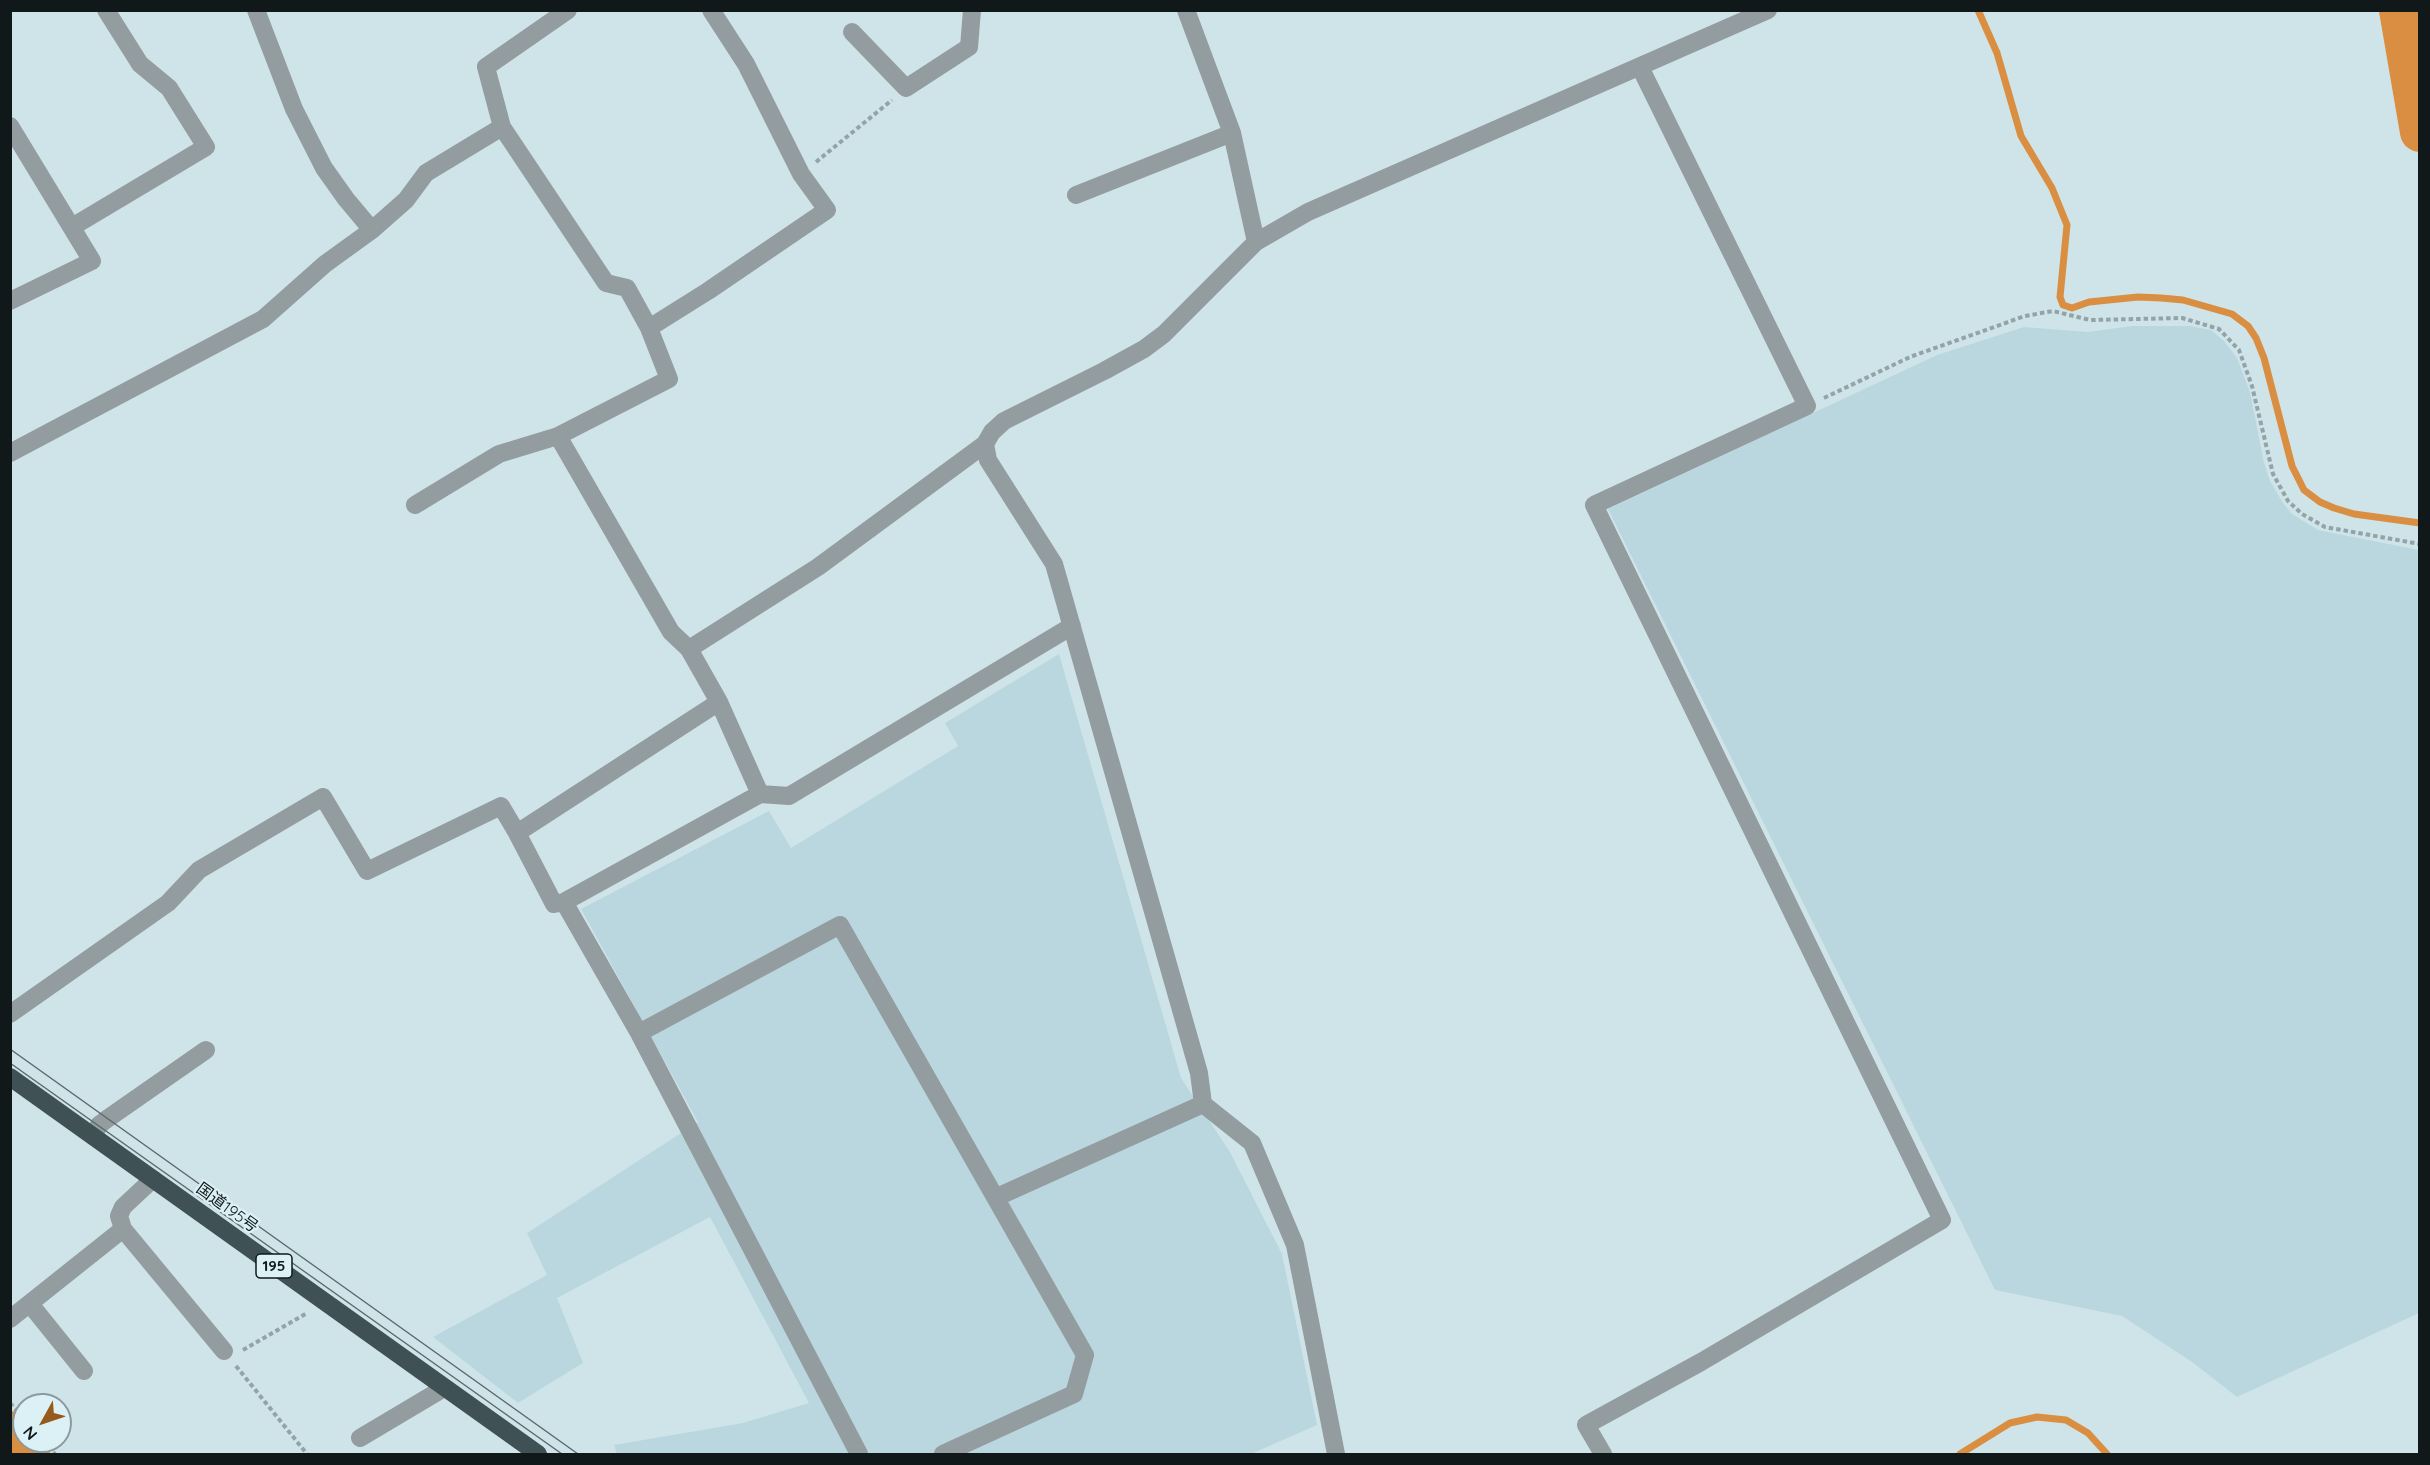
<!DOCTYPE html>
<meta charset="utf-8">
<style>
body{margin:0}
#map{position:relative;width:2430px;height:1465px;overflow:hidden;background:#cfe4e9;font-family:Quicksand,sans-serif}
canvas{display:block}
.frame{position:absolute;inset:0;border:12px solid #10181a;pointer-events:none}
.north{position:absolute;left:12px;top:1393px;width:60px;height:60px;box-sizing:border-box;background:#dcf1f6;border:2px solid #8a9a9e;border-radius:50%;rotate:230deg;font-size:16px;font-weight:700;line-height:24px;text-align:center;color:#10181a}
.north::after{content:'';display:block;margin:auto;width:21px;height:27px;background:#965b1a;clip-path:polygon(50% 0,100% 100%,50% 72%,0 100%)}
</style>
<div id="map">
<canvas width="2430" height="1465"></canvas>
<div class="frame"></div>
<div class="north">N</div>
</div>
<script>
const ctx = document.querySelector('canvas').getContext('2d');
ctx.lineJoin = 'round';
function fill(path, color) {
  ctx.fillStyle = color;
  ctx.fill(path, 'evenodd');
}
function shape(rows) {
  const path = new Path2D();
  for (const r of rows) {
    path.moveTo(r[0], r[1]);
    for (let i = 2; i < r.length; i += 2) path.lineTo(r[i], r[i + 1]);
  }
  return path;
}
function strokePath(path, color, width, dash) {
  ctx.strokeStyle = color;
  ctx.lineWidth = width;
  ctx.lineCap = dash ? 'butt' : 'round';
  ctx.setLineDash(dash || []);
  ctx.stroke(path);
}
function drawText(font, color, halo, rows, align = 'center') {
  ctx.font = font + ' Quicksand,"Noto Sans JP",sans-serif';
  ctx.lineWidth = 4.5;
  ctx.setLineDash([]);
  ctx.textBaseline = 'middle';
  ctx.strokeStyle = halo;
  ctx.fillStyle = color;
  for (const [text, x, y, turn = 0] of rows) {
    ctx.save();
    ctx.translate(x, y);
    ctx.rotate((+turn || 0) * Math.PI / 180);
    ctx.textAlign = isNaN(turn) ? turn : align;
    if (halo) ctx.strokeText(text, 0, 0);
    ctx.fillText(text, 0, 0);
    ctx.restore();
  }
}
const built = shape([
 [2132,326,2190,326,2211,330,2224,341,2237,358,2250,392,2264,463,2270,481,2283,503,2292,514,2318,530,2419,550,2419,1313,2237,1397,2192,1362,2122,1316,1995,1290,1608,509,1937,355,2024,327,2088,332],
 [1059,654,1181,1078,1230,1152,1282,1254,1317,1425,1251,1454,617,1454,614,1445,743,1423,809,1403,710,1217,557,1298,583,1363,518,1403,433,1337,547,1275,527,1233,698,1122,581,909,769,811,791,848,958,746,945,723]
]);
const stream = shape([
 [1978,10,1997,53,2021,136,2052,188,2067,225,2060,297,2063,305,2072,308,2089,302,2138,297,2161,298,2183,300,2232,314,2248,326,2256,338,2264,358,2292,466,2304,490,2320,502,2334,508,2354,514,2420,523],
 [1960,1454,2010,1423,2037,1417,2066,1420,2088,1433,2107,1454]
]);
const river = shape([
 [2399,10,2420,132],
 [10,1431,30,1454]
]);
const path = shape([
 [816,162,892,100],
 [1824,398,1910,357,2025,316,2053,311,2090,320,2182,318,2219,329,2239,350,2252,386,2273,474,2288,501,2302,514,2325,527,2420,544],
 [243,1350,307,1313],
 [236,1366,307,1454],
 [10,1403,24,1419],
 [43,1441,55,1454]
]);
const minor = shape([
 [256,10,294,109,324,168,346,199,372,230],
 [1186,10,1232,133,1256,242],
 [852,32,906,88,969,47,972,10],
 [10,126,92,261,10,301],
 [502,127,486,67,568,10],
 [1076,195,1232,133],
 [72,227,206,147,169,88,140,64,106,10],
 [649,328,669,379,558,436,671,632,689,649],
 [985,444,818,567,689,649,719,702,760,794,789,796,1072,626],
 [10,453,263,319,325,264,372,230,406,200,426,173,502,127,606,283,627,288,649,328,708,291,827,210,801,174,746,64,711,10],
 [415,505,499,454,558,436],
 [564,902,760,794],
 [10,1014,168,903,199,870,323,797,367,871,501,806,517,833],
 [639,1033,564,902,554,904,517,833,719,702],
 [93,1136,99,1125,107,1119,206,1050],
 [153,1179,123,1207,119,1216,123,1229,224,1351],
 [997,1197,1203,1104],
 [30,1304,84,1371],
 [10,1319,123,1229],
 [360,1438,444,1388],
 [859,1454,639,1033,840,925,1085,1355,1074,1394,943,1454],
 [1336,1454,1295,1245,1252,1143,1203,1104,1199,1073,1054,564,988,460,985,444,992,432,1004,421,1104,371,1144,349,1164,334,1256,242,1308,212,1768,10],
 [1603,1454,1586,1425,1701,1362,1942,1220,1594,505,1807,406,1640,67]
]);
const highway = shape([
 [10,1077,538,1454]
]);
const tram = shape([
 [10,1049,578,1454],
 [10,1063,562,1454]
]);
const shields = [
 [274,1266,36]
];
const shieldNames = [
 ["195",274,1266]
];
const streetNames = [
 ["国道195号",227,1208,36]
];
fill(built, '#bad7df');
strokePath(stream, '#da8e42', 7);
strokePath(river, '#da8e42', 40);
strokePath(path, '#93a4a8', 4, [4.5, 3]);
strokePath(minor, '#939c9e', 18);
strokePath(highway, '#3f5155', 18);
strokePath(tram, '#5c696c', 1.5);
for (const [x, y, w] of shields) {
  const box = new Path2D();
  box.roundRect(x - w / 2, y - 12, w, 24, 4.5);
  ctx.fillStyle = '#dcf1f6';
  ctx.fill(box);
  strokePath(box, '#10181a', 1.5);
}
drawText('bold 15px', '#10181a', null, shieldNames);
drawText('16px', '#10181a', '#dcf1f6', streetNames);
</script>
